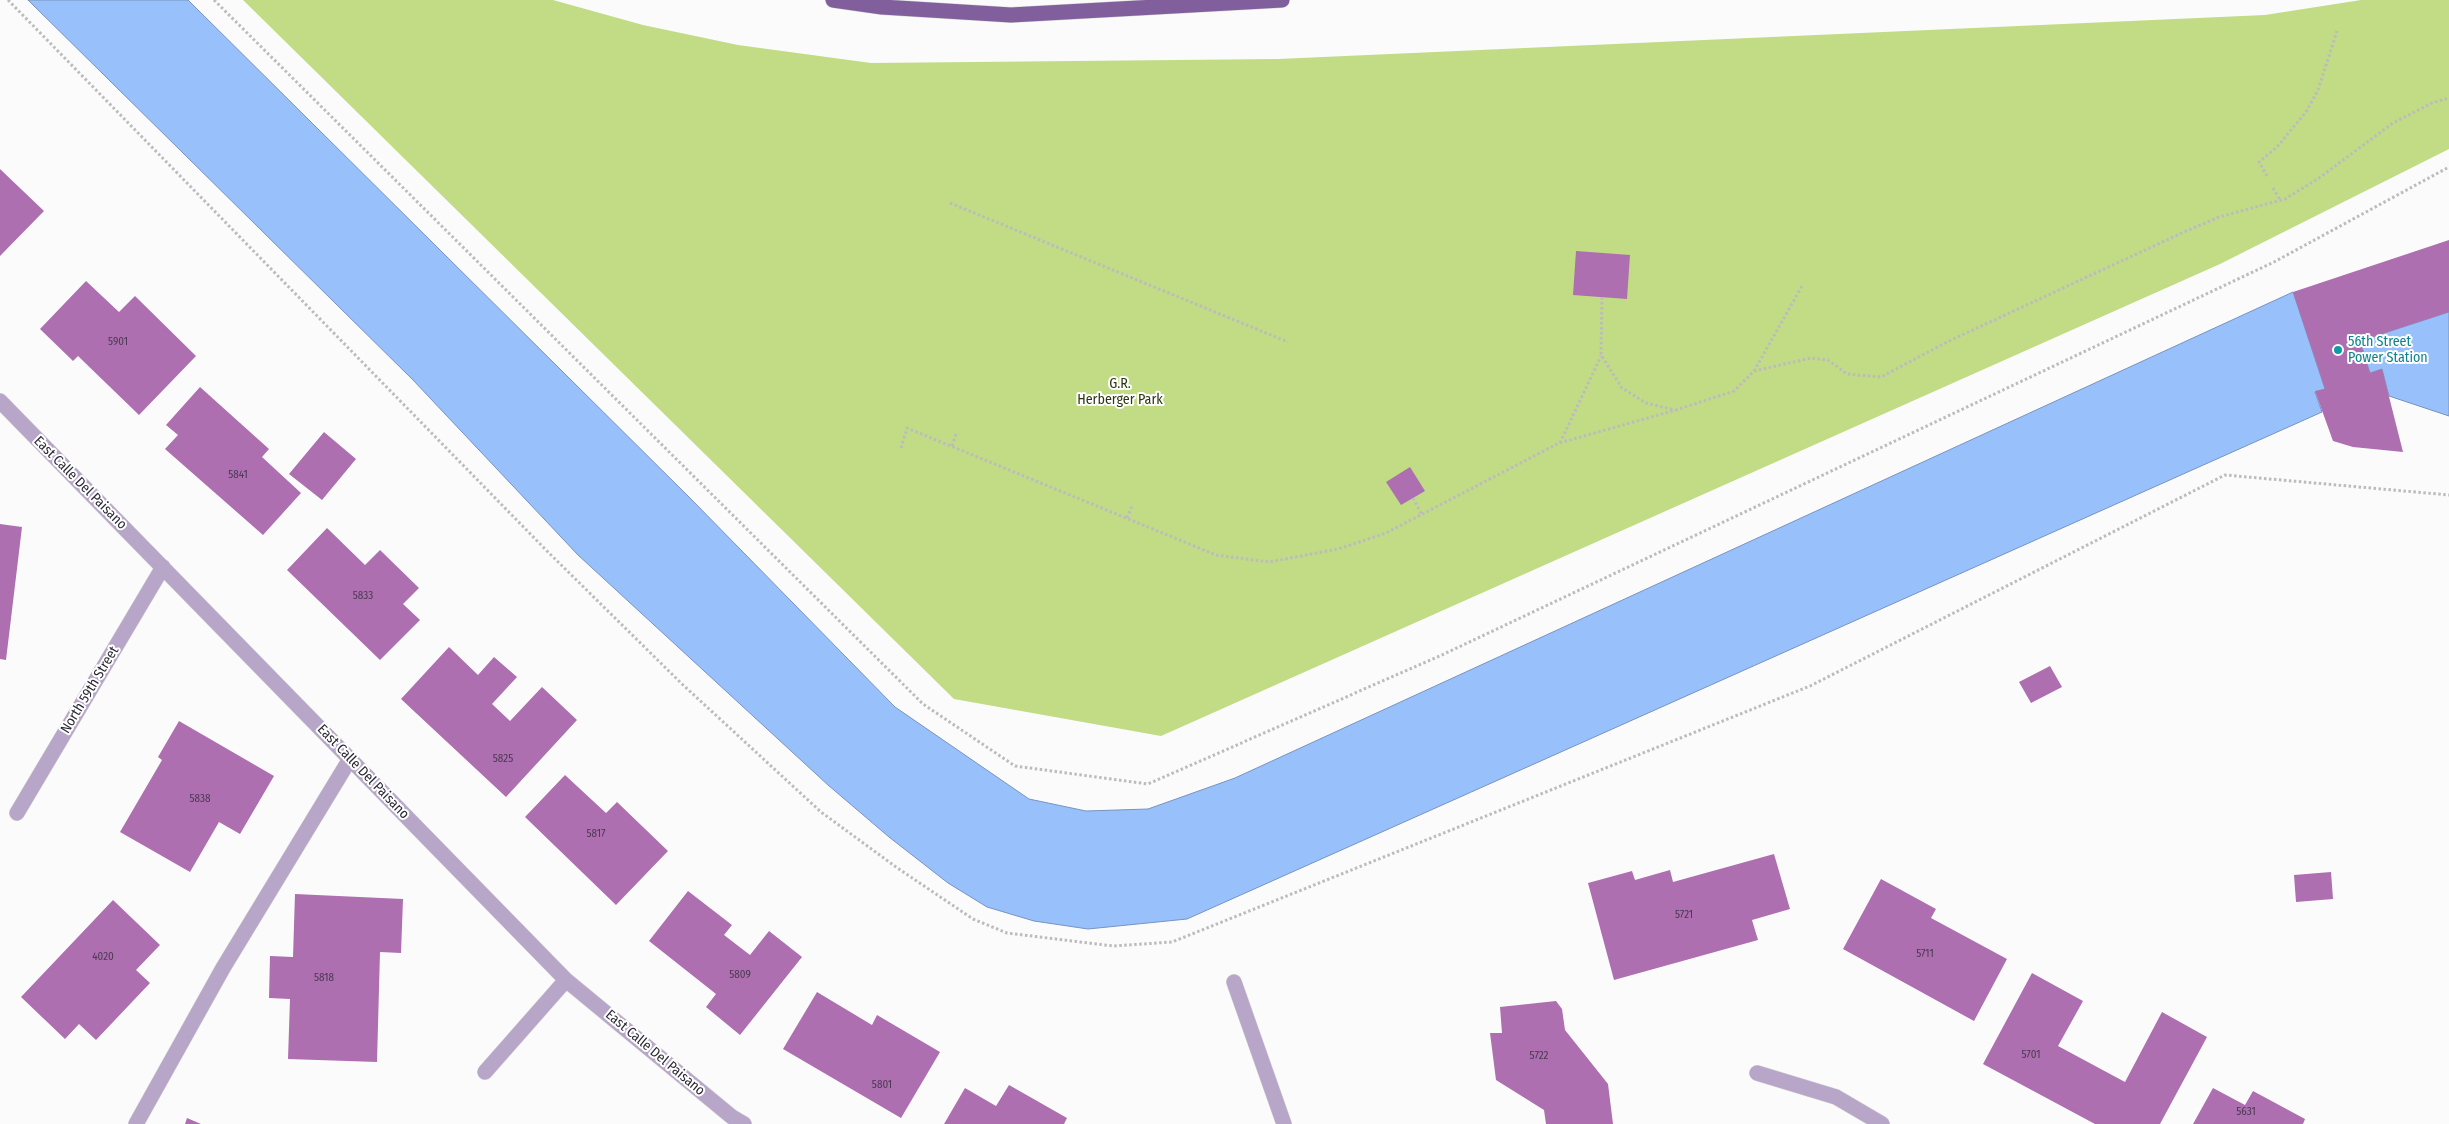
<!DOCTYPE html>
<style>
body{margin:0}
canvas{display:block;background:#fbfbfb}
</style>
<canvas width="2449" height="1124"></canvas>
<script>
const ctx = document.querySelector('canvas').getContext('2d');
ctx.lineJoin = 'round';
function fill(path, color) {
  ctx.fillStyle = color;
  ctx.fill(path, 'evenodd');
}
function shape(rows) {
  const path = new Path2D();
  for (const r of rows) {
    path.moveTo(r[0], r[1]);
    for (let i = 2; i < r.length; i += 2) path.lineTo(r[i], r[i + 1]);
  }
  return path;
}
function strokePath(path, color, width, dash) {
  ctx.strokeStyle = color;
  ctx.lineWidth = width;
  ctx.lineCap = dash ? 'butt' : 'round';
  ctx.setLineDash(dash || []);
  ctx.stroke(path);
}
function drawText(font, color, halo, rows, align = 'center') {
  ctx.font = font + ' "Fira Sans Condensed",sans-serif';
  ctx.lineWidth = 4;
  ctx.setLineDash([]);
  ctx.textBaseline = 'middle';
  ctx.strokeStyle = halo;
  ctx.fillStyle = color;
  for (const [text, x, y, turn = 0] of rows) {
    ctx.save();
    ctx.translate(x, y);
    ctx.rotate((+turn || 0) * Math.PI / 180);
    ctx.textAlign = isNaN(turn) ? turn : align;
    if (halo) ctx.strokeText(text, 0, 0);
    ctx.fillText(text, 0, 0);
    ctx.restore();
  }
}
const green = shape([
 [243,0,553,0,643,25,738,45,871,63,1278,59,2265,15,2361,0,2449,0,2449,149,2220,264,1161,736,954,699]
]);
const water = shape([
 [28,0,188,0,690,498,895,707,1029,799,1086,811,1148,809,1235,778,2293,292,2325,389,2315,392,2322,412,1187,919,1088,929,1034,921,987,907,948,883,889,837,828,785,578,555,413,380,28,0],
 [2449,312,2449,416,2389,396,2382,369,2370,373,2360,341,2449,312]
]);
const building = shape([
 [0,169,44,211,0,256],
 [2449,240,2449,312,2360,341,2370,373,2382,369,2403,452,2353,447,2333,441,2315,391,2325,389,2293,292],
 [1576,251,1630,255,1627,299,1573,295],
 [86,281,119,312,135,296,196,356,139,415,78,356,73,361,40,329],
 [200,387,269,449,262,457,301,493,263,535,165,449,178,435,166,425],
 [324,432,356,459,322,500,289,474],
 [1410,467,1425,491,1401,505,1386,482],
 [0,524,22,527,6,660,0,659],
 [327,528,365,565,380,550,419,588,403,604,420,620,380,660,287,570],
 [449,647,478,675,494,657,517,677,492,704,510,721,542,687,577,720,506,797,401,699],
 [2050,666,2062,687,2031,703,2019,682],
 [179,721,274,776,240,834,219,822,190,872,120,832,162,760,158,757],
 [565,775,606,813,617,802,668,851,616,905,525,817],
 [1774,854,1790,909,1752,920,1758,940,1614,980,1588,883,1632,871,1635,880,1670,870,1673,882],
 [2331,872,2333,899,2296,902,2294,875],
 [1881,879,1936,909,1931,918,2007,959,1974,1021,1843,949],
 [688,891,732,925,724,935,750,955,769,931,802,957,740,1035,706,1007,716,994,649,941],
 [295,894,403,899,401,953,380,952,377,1062,288,1059,290,999,269,998,270,956,293,957],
 [113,900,160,945,136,970,150,983,96,1040,79,1024,65,1039,21,997],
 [2032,973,2083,1001,2058,1046,2125,1082,2162,1012,2207,1037,2160,1124,2095,1124,1983,1064],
 [817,992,872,1025,877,1015,940,1052,901,1118,783,1049],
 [1556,1001,1562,1009,1565,1030,1608,1084,1613,1124,1546,1124,1544,1110,1496,1080,1490,1033,1502,1033,1500,1007],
 [1009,1085,1067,1118,1064,1124,944,1124,965,1088,996,1106],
 [2213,1088,2245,1105,2253,1091,2305,1119,2303,1124,2193,1124],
 [187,1118,201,1124,185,1124]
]);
const path = shape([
 [8,0,547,551,682,684,821,812,896,867,973,919,1007,933,1113,946,1172,942,1810,686,2225,475,2449,495],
 [214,0,923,704,1015,766,1148,784,1444,654,2274,262,2449,167],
 [2267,176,2259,162,2277,147,2306,112,2318,90,2337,31],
 [2273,188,2280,200],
 [950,203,1288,342],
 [1602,297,1601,355,1622,388,1646,403,1675,410],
 [1754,371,1811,358,1828,360,1847,374,1881,377,1949,341,2184,232,2219,217,2285,199,2319,178,2393,123,2432,103,2449,98],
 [1560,443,1601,356],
 [952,446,956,434],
 [901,448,907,428,1216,555,1269,562,1338,549,1386,533,1559,443,1676,410,1734,391,1754,371,1802,286],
 [1413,498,1422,515],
 [1127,518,1132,506]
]);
const minor = shape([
 [0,401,566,980,732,1117,744,1124],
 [17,813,163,567],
 [1234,982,1284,1124],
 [485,1072,566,980],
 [1757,1073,1836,1097,1882,1124],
 [136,1124,223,968,350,759]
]);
const major = shape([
 [833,0,882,7,1011,15,1282,0]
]);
const markers = [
 [2338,350,5,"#0f9aa8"]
];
const numberNames = [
 ["5901",118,342],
 ["5841",238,475],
 ["5833",363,596],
 ["5825",503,759],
 ["5838",200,799],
 ["5817",596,834],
 ["5721",1684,915],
 ["5711",1925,954],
 ["4020",103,957],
 ["5809",740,975],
 ["5818",324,978],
 ["5701",2031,1055],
 ["5722",1539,1056],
 ["5801",882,1085],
 ["5631",2246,1112]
];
const cultureNames = [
 ["56th Street",2348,342],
 ["Power Station",2348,358]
];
const parkNames = [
 ["G.R.",1120,384],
 ["Herberger Park",1120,400]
];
const streetNames = [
 ["East Calle Del Paisano",80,483,45],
 ["North 59th Street",90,690,-59],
 ["East Calle Del Paisano",363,772,46],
 ["East Calle Del Paisano",655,1053,40]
];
fill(green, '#c1dc85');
fill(water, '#98c0fb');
strokePath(water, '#7793bf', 1);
fill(building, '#ad6fb0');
strokePath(minor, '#d6d5d7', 16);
strokePath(major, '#d6d5d7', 16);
strokePath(path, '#bcbbbe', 3, [2.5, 2.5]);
strokePath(minor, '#b8a6c9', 15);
strokePath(major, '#805f9c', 15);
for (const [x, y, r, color] of markers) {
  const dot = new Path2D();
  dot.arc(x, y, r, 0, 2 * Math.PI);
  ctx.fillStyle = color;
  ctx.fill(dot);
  strokePath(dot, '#fff', 2);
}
drawText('11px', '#4c3a53', null, numberNames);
drawText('14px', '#0d838f', '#fff', cultureNames, 'left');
drawText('14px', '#2c3712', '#fff', parkNames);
drawText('14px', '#2b2934', '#fff', streetNames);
</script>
